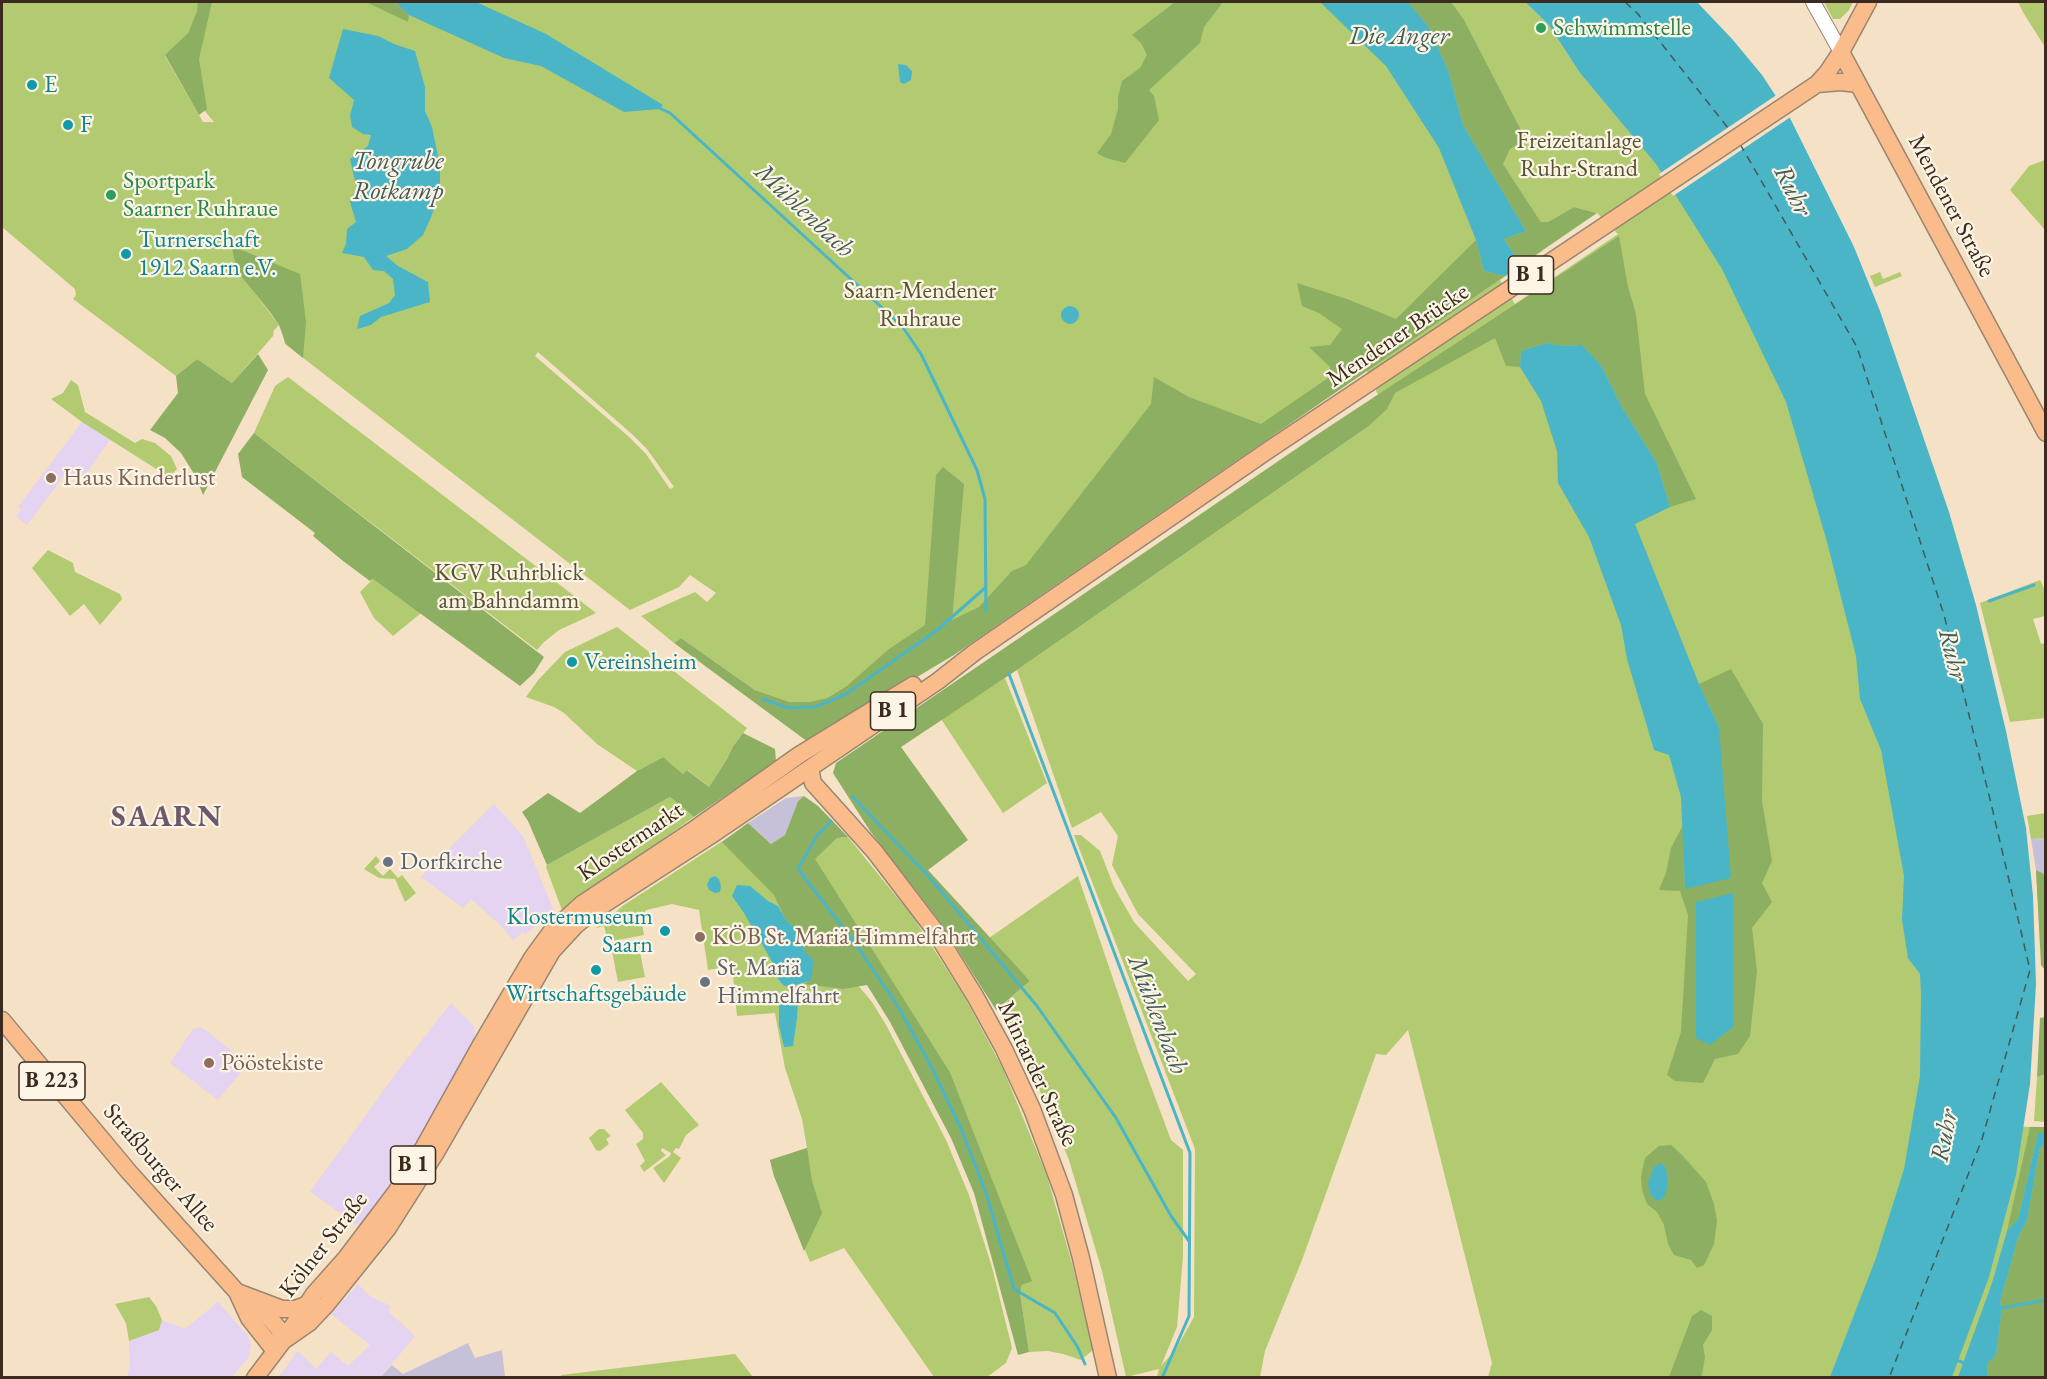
<!DOCTYPE html>
<meta charset="utf-8">
<style>
body{margin:0}
#map{position:relative;width:2047px;height:1379px;overflow:hidden;background:#f5e1c5;font-family:"EB Garamond",serif}
canvas{display:block}
.frame{position:absolute;inset:0;border:3px solid #3b2a1e;pointer-events:none}
</style>
<div id="map">
<canvas width="2047" height="1379"></canvas>
<div class="frame"></div>
</div>
<script>
const ctx = document.querySelector('canvas').getContext('2d');
ctx.lineJoin = 'round';
function fill(path, color) {
  ctx.fillStyle = color;
  ctx.fill(path, 'evenodd');
}
function shape(rows) {
  const path = new Path2D();
  for (const r of rows) {
    if (r.length === 3) {
      path.moveTo(r[0] + r[2], r[1]);
      path.arc(r[0], r[1], r[2], 0, 2 * Math.PI);
      continue;
    }
    path.moveTo(r[0], r[1]);
    for (let i = 2; i < r.length; i += 2) path.lineTo(r[i], r[i + 1]);
  }
  return path;
}
function strokePath(path, color, width, dash) {
  ctx.strokeStyle = color;
  ctx.lineWidth = width;
  ctx.lineCap = dash ? 'butt' : 'round';
  ctx.setLineDash(dash || []);
  ctx.stroke(path);
}
function drawText(font, color, halo, rows, align = 'center') {
  ctx.font = font + ' "EB Garamond",serif';
  ctx.lineWidth = 4.5;
  ctx.setLineDash([]);
  ctx.textBaseline = 'middle';
  ctx.strokeStyle = halo;
  ctx.fillStyle = color;
  for (const [text, x, y, turn = 0] of rows) {
    ctx.save();
    ctx.translate(x, y);
    ctx.rotate((+turn || 0) * Math.PI / 180);
    ctx.textAlign = isNaN(turn) ? turn : align;
    if (halo) ctx.strokeText(text, 0, 0);
    ctx.fillText(text, 0, 0);
    ctx.restore();
  }
}
const built = shape([
 [82,422,110,440,79,483,66,473,27,525,24,523,16,516,21,510,18,507],
 [494,804,523,836,554,911,547,915,548,917,525,934,523,932,513,940,502,927,471,899,463,908,421,877],
 [451,1003,474,1026,475,1036,417,1143,385,1194,360,1227,310,1192,397,1072],
 [199,1027,204,1029,248,1064,218,1100,170,1063,193,1029],
 [358,1284,370,1296,391,1306,388,1311,415,1336,381,1377,278,1378,298,1351,316,1369,331,1352,348,1366,370,1345,331,1314],
 [218,1302,247,1335,251,1344,248,1358,232,1377,127,1378,130,1365,129,1341,159,1330,162,1320,185,1329]
]);
const industrial = shape([
 [804,796,798,801,785,835,771,844,748,823,786,798],
 [2045,838,2045,941,2040,942,2036,870,2031,839],
 [468,1343,475,1358,502,1350,505,1377,381,1377,392,1365,403,1374]
]);
const green = shape([
 [2,2,1525,2,1548,24,1580,73,1656,163,1676,195,1745,150,1968,1126,2045,1127,2045,1377,1488,1377,1492,1363,1408,1030,1386,1055,1376,1054,1302,1260,1265,1351,1260,1377,1157,1377,1159,1369,1126,1377,1102,1271,1069,1160,1017,1037,999,1008,1030,981,989,938,1078,876,1137,1049,1171,1140,1183,1150,1183,1256,1177,1327,1161,1366,1176,1349,1194,1317,1195,1149,1074,835,1081,835,1100,851,1114,887,1134,922,1188,981,1196,974,1138,914,1112,865,1118,836,1101,812,1072,828,1017,670,1369,426,1385,410,1365,367,866,707,848,685,827,698,809,702,790,702,755,690,681,638,674,643,641,616,695,592,707,602,716,593,690,575,679,587,630,610,285,344,280,324,247,283,279,325,274,330,273,336,232,383,197,359,176,376,73,299,76,295,75,289,2,227],
 [196,14,181,83,214,122,203,122,165,56,188,33],
 [1508,172,1541,222,1548,222,1574,207,1597,213,1618,234,1515,304,1500,280,1542,251,1535,222],
 [538,352,633,435,647,449,674,487,670,489,646,454,628,436,535,356],
 [1824,2,1853,2,1849,10,1840,19,1833,19],
 [2018,2,2045,2,2045,47,2024,14],
 [2045,160,2046,160,2045,230,2010,190,2029,166],
 [1880,272,1883,279,1900,272,1902,276,1875,287,1870,276],
 [288,377,533,564,596,613,559,630,544,642,537,650,254,433,275,386],
 [71,380,78,385,85,412,135,443,142,439,155,443,171,456,177,469,169,477,82,422,51,399,63,393],
 [48,550,73,563,75,572,120,594,122,599,100,625,84,604,70,616,32,568],
 [373,579,421,613,393,636,374,618,360,592],
 [2040,580,2045,590,2045,616,2033,619,2041,644,2045,643,2045,718,2010,722,1980,603],
 [617,627,747,728,732,748,727,759,709,787,688,770,683,774,663,757,637,771,597,744,564,713,554,707,526,697,539,679,565,652],
 [1005,678,1047,783,1003,813,941,719],
 [670,797,694,817,562,910,546,867,547,865],
 [2045,813,2045,838,2031,839,2027,816],
 [732,835,872,1002,886,1025,946,1140,969,1195,992,1267,1012,1348,1006,1363,987,1377,934,1377,844,1248,810,1262,774,1176,770,1160,807,1148,802,1119,785,1068,775,1013,737,1016,732,966,708,970,699,910,672,904,646,910,641,918,644,935,608,942,604,926,596,928,624,905],
 [848,837,913,917,964,996,1003,1069,1047,1176,1073,1267,1093,1350,1081,1360,1063,1354,1048,1351,1029,1352,1020,1293,1022,1285,1031,1280,950,1072,814,859,837,838],
 [376,856,380,861,374,867,383,876,390,869,398,878,402,875,416,893,405,902,395,879,379,878,364,869],
 [633,947,634,953,640,952,645,977,618,982,612,951],
 [2045,1074,2045,1122,2034,1121,2037,1077],
 [661,1082,699,1125,686,1135,679,1149,676,1148,673,1152,681,1158,664,1183,653,1168,670,1156,671,1153,662,1148,661,1151,666,1155,644,1172,640,1166,645,1161,636,1144,643,1139,643,1133,625,1110],
 [599,1129,604,1129,611,1136,606,1139,609,1144,600,1151,596,1150,589,1138],
 [149,1297,156,1306,162,1320,159,1330,129,1341,126,1323,115,1304],
 [735,1354,753,1377,562,1378,561,1375]
]);
const forest = shape([
 [198,2,212,2,199,59,207,109,199,115,165,55,188,33,197,11],
 [366,2,395,2,409,15,408,22],
 [1175,2,1223,2,1204,27,1200,43,1149,90,1154,96,1159,120,1125,163,1106,158,1097,153,1111,134,1118,109,1118,97,1122,81,1140,68,1147,55,1141,43,1132,35],
 [1408,2,1451,2,1464,20,1526,140,1510,149,1503,164,1541,222,1548,222,1574,207,1597,213,1521,265,1504,239,1526,231,1463,125,1448,70,1428,26],
 [1619,236,1628,287,1636,314,1645,394,1696,499,1670,507,1657,463,1623,409,1601,365,1582,345,1562,346,1547,343,1521,351,1520,367,1506,366,1495,338,1395,393,1387,409,1369,426,1017,670,901,747,968,840,928,870,1030,981,996,1010,938,919,870,831,833,773,836,763,1318,434],
 [1476,240,1484,271,1505,276,954,655,808,742,674,643,681,638,755,690,790,702,809,702,827,698,848,685,889,649,925,625,936,475,943,467,964,484,952,620,979,607,1012,571,1026,565,1151,404,1154,377,1189,397,1261,424,1328,378,1330,367,1309,347,1330,345,1342,329,1319,313,1302,306,1297,283,1347,299,1396,319],
 [232,248,244,251,300,274,306,322,303,358,286,344,279,325,270,312,237,271],
 [258,354,268,370,203,495,196,477,181,453,165,438,150,430,178,393,176,376,197,359,232,383],
 [254,433,544,657,534,673,520,686,373,579,370,581,343,561,313,536,315,533,242,477,238,454],
 [1731,669,1763,724,1762,801,1772,861,1762,883,1772,902,1752,928,1757,971,1750,1036,1738,1054,1715,1059,1703,1083,1675,1081,1667,1075,1681,1032,1688,915,1680,891,1659,890,1666,873,1671,848,1683,825,1685,888,1719,727,1699,684],
 [743,733,775,749,776,761,694,817,670,797,547,865,528,821,522,812,548,793,580,813,637,771,663,757,683,774,687,770,709,787,727,759,732,748],
 [804,796,818,806,848,837,837,838,815,859,950,1072,1032,1281,1022,1285,1020,1293,1029,1352,1018,1355,974,1193,951,1138,890,1022,867,985,843,989,804,984,809,981,801,934,786,920,774,895,722,842,748,823,771,844,785,835,798,801],
 [2036,870,2046,875,2046,1074,2037,1077,2040,1018,2045,1017,2045,970,2041,965],
 [2030,1127,2045,1127,2045,1133,2038,1133,2018,1219,2007,1231],
 [2045,1144,2045,1377,1988,1377,1987,1364,1996,1355,2002,1308,2000,1302,2019,1235,2027,1221,2040,1147],
 [1671,1145,1682,1155,1706,1182,1714,1204,1717,1221,1714,1244,1704,1265,1697,1268,1691,1260,1674,1255,1668,1244,1664,1225,1657,1212,1647,1204,1642,1190,1641,1177,1645,1158,1659,1146],
 [807,1148,812,1181,822,1213,804,1251,774,1176,770,1160],
 [1701,1310,1712,1316,1712,1330,1703,1345,1705,1357,1702,1375,1700,1377,1669,1377,1692,1316]
]);
const water = shape([
 [395,2,476,2,546,34,663,105,659,109,624,112,541,66,504,58,409,15],
 [1320,2,1408,2,1428,26,1448,70,1463,125,1526,231,1504,239,1521,265,1505,276,1484,271,1476,240,1439,148,1386,66],
 [1525,2,1697,2,1733,40,1762,75,1789,116,1854,247,1880,311,1949,512,1976,605,2006,731,2026,828,2033,896,2036,984,2030,1084,2016,1175,1989,1277,1952,1377,1830,1377,1876,1258,1904,1169,1920,1076,1921,994,1920,974,1908,958,1902,920,1904,876,1881,750,1860,699,1856,656,1827,542,1786,402,1722,269,1656,164,1580,73,1548,24],
 [343,29,378,36,394,44,415,51,425,87,425,111,432,127,440,166,440,188,432,215,423,235,407,249,386,256,398,266,428,282,430,302,381,317,371,325,357,329,360,316,389,303,395,295,393,279,384,271,373,270,364,257,342,253,346,244,347,229,356,222,350,202,357,189,350,159,368,146,371,135,363,134,352,127,350,116,354,100,329,78],
 [898,64,906,65,912,71,911,80,904,84,900,82],
 [1070,315,9],
 [1547,343,1562,346,1582,345,1601,365,1623,409,1657,463,1670,507,1635,524,1699,684,1719,727,1731,878,1685,889,1681,797,1669,755,1654,750,1627,659,1621,625,1589,537,1558,483,1557,451,1541,401,1520,367,1521,351],
 [715,876,719,879,721,886,720,892,715,893,709,890,707,885,710,878],
 [737,885,750,886,768,901,778,906,786,920,801,934,804,951,813,960,812,977,809,981,789,987,783,985,778,979,774,965,744,913,732,896],
 [1733,893,1733,1027,1710,1045,1696,1038,1696,902],
 [781,994,791,995,798,999,797,1018,793,1046,784,1047,779,1025,779,999],
 [2038,1133,2045,1133,2045,1144,2040,1147,2027,1221,2019,1235,2000,1302,2002,1308,1996,1355,1987,1364,1988,1377,1958,1377,1992,1283,2007,1231,2018,1219],
 [1661,1163,1666,1168,1668,1184,1665,1196,1661,1200,1656,1201,1650,1193,1648,1184,1654,1167]
]);
const pier = shape([
 [1778,94,1792,116,1673,196,1659,174]
]);
const stream = shape([
 [657,107,670,113,902,326,921,354,977,470,985,499,986,611],
 [1989,601,2034,585],
 [1009,674,1190,1153,1189,1316,1162,1378],
 [763,699,788,708,815,707,846,694,936,631,985,588],
 [853,797,931,879,1037,1006,1116,1118,1171,1216,1189,1241],
 [831,821,816,837,798,869,857,946,899,1008,932,1068,962,1131,987,1196,1014,1289,1055,1313,1077,1346,1085,1364],
 [2002,1308,2046,1300],
 [1959,1361,1964,1363]
]);
const ferry = shape([
 [1625,2,1638,14,1732,133],
 [1740,144,1857,347,1944,615,1990,799,2030,970,1982,1139,1889,1378]
]);
const minor = shape([
 [1813,2,1841,52]
]);
const major = shape([
 [1841,52,2046,433],
 [1817,84,1841,82,1858,84],
 [810,768,813,783,875,852,933,928,975,996,1004,1049,1032,1109,1064,1195,1081,1258,1108,1378],
 [2,1020,129,1172,237,1292,249,1318,275,1351],
 [237,1292,282,1309,295,1309,306,1305],
 [255,1301,279,1329,283,1341],
 [283,1341,309,1323,326,1305,388,1228,435,1154,552,951,575,926,592,912,716,832,938,681,975,652,1270,449,1817,84,1827,73,1841,52,1868,2],
 [255,1378,283,1341,314,1294,346,1258,396,1192,424,1147,482,1043,532,958,551,932,582,904,692,831,799,755,913,685]
]);
const markers = [
 [1541,28,6,"#2e9e5b"],
 [32,85,6,"#0f9aa8"],
 [68,125,6,"#0f9aa8"],
 [111,195,6,"#2e9e5b"],
 [126,254,6,"#0f9aa8"],
 [51,478,6,"#8d6e63"],
 [572,662,6,"#0f9aa8"],
 [388,862,6,"#6b7280"],
 [665,931,6,"#0f9aa8"],
 [700,937,6,"#8d6e63"],
 [596,970,6,"#0f9aa8"],
 [705,982,6,"#6b7280"],
 [209,1063,6,"#8d6e63"]
];
const shields = [
 [1531,275,45],
 [893,711,45],
 [52,1081,66],
 [413,1165,45]
];
const shieldNames = [
 ["B 1",1531,275],
 ["B 1",893,711],
 ["B 223",52,1081],
 ["B 1",413,1165]
];
const leisureNames = [
 ["Schwimmstelle",1553,28],
 ["Sportpark",123,181],
 ["Saarner Ruhraue",123,209]
];
const cultureNames = [
 ["E",44,85],
 ["F",80,125],
 ["Turnerschaft",138,240],
 ["1912 Saarn e.V.",138,268],
 ["Vereinsheim",584,662],
 ["Klostermuseum",653,917,"right"],
 ["Saarn",653,945,"right"],
 ["Wirtschaftsgebäude",596,994,"center"]
];
const parkNames = [
 ["Freizeitanlage",1579,141],
 ["Ruhr-Strand",1579,169],
 ["Saarn-Mendener",920,291],
 ["Ruhraue",920,319],
 ["KGV Ruhrblick",509,573],
 ["am Bahndamm",509,601]
];
const streetNames = [
 ["Mendener Straße",1951,206,62],
 ["Mendener Brücke",1398,336,-34],
 ["Klostermarkt",631,842,-34],
 ["Mintarder Straße",1037,1074,65],
 ["Straßburger Allee",160,1168,49],
 ["Kölner Straße",324,1245,-52]
];
const educationNames = [
 ["Haus Kinderlust",63,478],
 ["KÖB St. Mariä Himmelfahrt",712,937],
 ["Pööstekiste",221,1063]
];
const worshipNames = [
 ["Dorfkirche",400,862],
 ["St. Mariä",717,968],
 ["Himmelfahrt",717,996]
];
const waterNames = [
 ["Die Anger",1399,37],
 ["Tongrube",398,162],
 ["Rotkamp",398,192],
 ["Ruhr",1792,191,63],
 ["Mühlenbach",804,211,43],
 ["Ruhr",1952,655,76],
 ["Mühlenbach",1157,1015,69],
 ["Ruhr",1945,1136,-79]
];
const districtNames = [
 ["SAARN",167,818]
];
fill(built, '#e4d3f1');
fill(industrial, '#c6c0d9');
fill(green, '#b2cb70');
fill(forest, '#8daf62');
fill(water, '#4ab5c7');
fill(pier, '#f5e1c5');
strokePath(stream, '#4ab5c7', 3);
strokePath(ferry, '#405b59', 1.5, [8, 6]);
strokePath(minor, '#988672', 16);
strokePath(major, '#988672', 19);
strokePath(minor, '#fff', 14);
strokePath(major, '#fabc8b', 16);
for (const [x, y, r, color] of markers) {
  const dot = new Path2D();
  dot.arc(x, y, r, 0, 2 * Math.PI);
  ctx.fillStyle = color;
  ctx.fill(dot);
  strokePath(dot, '#fcf5e5', 2);
}
for (const [x, y, w] of shields) {
  const box = new Path2D();
  box.roundRect(x - w / 2, y - 19, w, 38, 4.5);
  ctx.fillStyle = '#fcf5e5';
  ctx.fill(box);
  strokePath(box, '#3b2a1e', 1.5);
}
drawText('bold 22px', '#3b2a1e', null, shieldNames);
drawText('24px', '#27864d', '#fcf5e5', leisureNames, 'left');
drawText('24px', '#0d838f', '#fcf5e5', cultureNames, 'left');
drawText('24px', '#595232', '#fcf5e5', parkNames);
drawText('24px', '#3b2a1e', '#fcf5e5', streetNames);
drawText('24px', '#785e54', '#fcf5e5', educationNames, 'left');
drawText('24px', '#5b616d', '#fcf5e5', worshipNames, 'left');
drawText('italic 26px', '#405b59', '#fcf5e5', waterNames);
ctx.letterSpacing = '1.5px';
drawText('bold 30px', '#6d596b', '#fcf5e5', districtNames);
ctx.letterSpacing = '0px';
</script>
